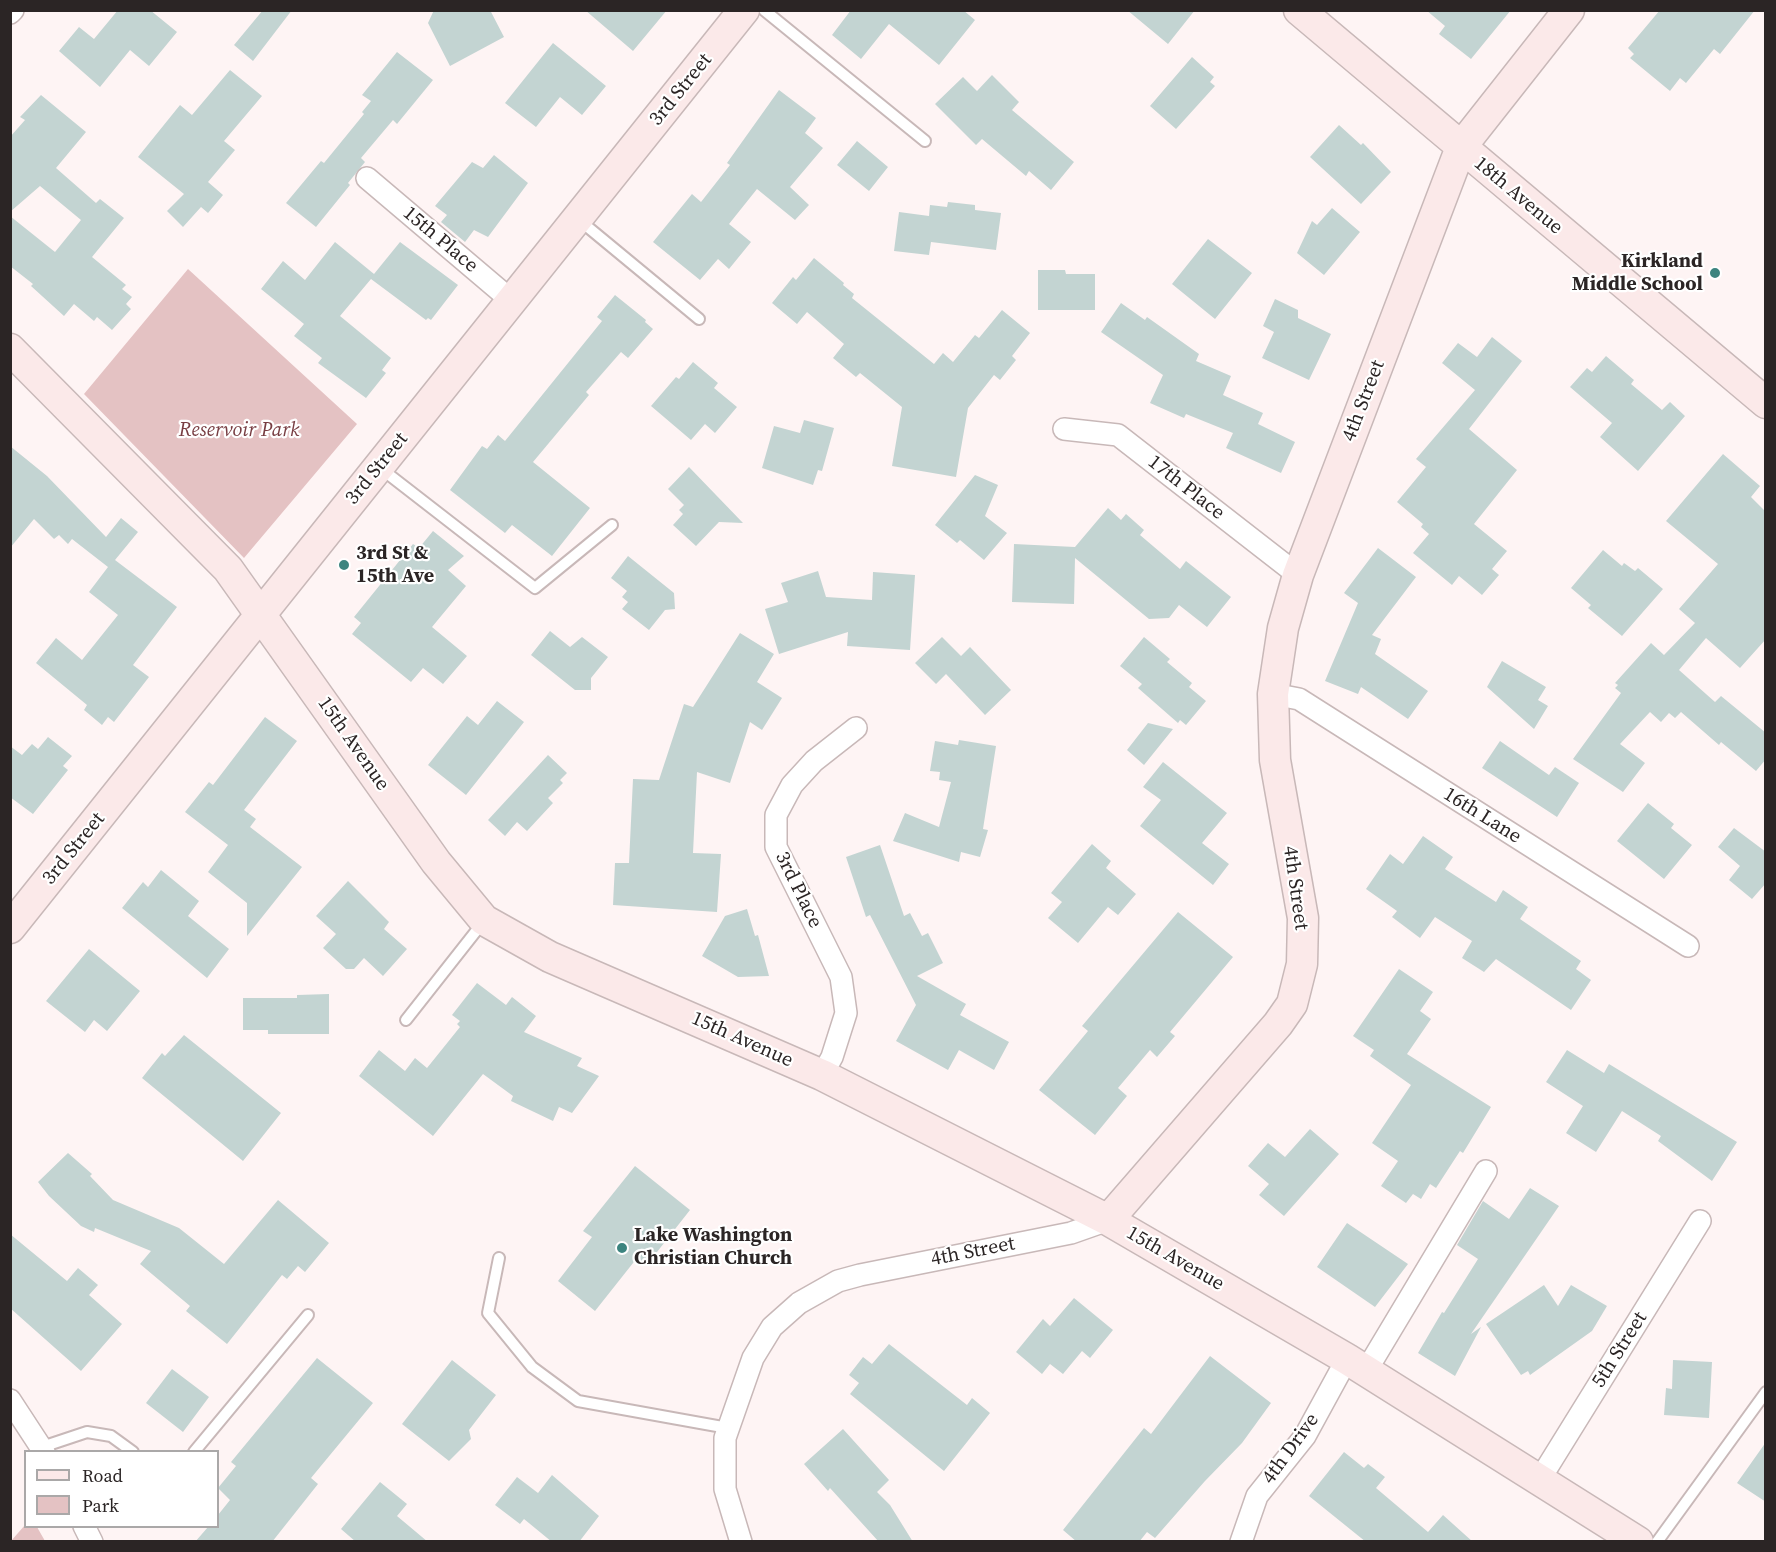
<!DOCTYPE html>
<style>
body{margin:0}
#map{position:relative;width:1776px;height:1552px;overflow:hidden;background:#fef4f4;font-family:"Source Serif 4",serif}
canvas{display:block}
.frame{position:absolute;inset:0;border:12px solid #2b2525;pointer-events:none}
.legend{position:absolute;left:24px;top:1450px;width:195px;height:78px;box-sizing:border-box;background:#fff;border:2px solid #aaa8a8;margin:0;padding:8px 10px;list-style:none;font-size:18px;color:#2b2525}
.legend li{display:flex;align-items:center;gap:12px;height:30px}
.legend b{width:30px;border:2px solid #aaa8a8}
</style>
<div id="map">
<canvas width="1776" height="1552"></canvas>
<div class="frame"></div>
<ul class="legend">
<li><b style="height:8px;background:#fbe9e9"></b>Road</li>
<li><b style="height:16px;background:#e4c2c3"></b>Park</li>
</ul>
</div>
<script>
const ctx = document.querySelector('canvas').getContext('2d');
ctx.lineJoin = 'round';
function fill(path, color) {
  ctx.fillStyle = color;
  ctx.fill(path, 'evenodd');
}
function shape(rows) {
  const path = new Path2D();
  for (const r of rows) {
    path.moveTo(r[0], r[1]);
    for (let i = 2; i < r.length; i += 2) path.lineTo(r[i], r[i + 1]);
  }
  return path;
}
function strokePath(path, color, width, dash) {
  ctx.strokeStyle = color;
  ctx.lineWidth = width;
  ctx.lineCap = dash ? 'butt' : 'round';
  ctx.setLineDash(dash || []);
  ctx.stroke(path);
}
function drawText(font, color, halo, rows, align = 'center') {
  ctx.font = font + ' "Source Serif 4",serif';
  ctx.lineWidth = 4.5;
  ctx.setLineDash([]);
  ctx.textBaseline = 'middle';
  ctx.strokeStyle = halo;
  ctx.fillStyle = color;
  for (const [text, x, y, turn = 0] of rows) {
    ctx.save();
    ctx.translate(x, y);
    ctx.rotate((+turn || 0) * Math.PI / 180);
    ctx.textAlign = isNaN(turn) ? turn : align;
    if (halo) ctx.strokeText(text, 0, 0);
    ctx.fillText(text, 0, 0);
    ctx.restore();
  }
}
const green = shape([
 [188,269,357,424,244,558,84,394],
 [25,1525,37,1527,45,1541,11,1541]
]);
const building = shape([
 [118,10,150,10,177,32,149,66,130,50,100,87,59,51,79,27,94,39],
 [263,10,292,10,253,61,234,45],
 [434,10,490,10,504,37,450,66,428,23],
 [585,10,667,10,633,51],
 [851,10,963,10,975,20,939,65,889,24,861,59,832,35],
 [1127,10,1195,10,1168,44],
 [1426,10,1511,10,1471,59,1439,34,1445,26],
 [1660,10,1755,10,1720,54,1714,49,1686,83,1680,78,1670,91,1630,58,1634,54,1628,48],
 [553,43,606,86,582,115,560,97,536,127,505,103],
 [397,52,433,80,397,124,393,120,361,158,365,162,348,183,350,185,316,227,286,203,321,161,324,163,364,114,362,112,371,101,362,95],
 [1192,57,1214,77,1210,82,1215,86,1176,129,1150,106],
 [230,70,262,96,224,141,235,150,208,182,223,195,208,213,201,207,183,227,167,211,184,194,138,157,180,105,192,115],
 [992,75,1019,102,1012,110,1074,162,1051,190,1029,171,1026,176,982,139,976,145,935,104,963,77,977,91],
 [779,90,816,118,805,133,823,148,790,187,809,205,795,220,757,189,729,224,751,242,729,269,718,259,700,280,653,242,692,194,701,202,730,165,727,163],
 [41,95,86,132,56,168,96,203,100,199,124,218,92,257,126,285,122,289,132,297,126,304,131,309,112,330,97,317,94,321,74,304,64,316,31,286,33,284,10,266,10,216,55,252,81,220,40,186,10,212,10,137,25,120,20,117],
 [1339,125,1361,145,1363,143,1391,172,1361,204,1310,157],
 [857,141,888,167,869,191,837,165],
 [494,155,528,183,488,237,474,230,465,242,441,222,447,215,435,206,472,162,483,168],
 [948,202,975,205,975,210,1001,213,996,250,931,242,929,255,894,251,899,212,929,216,930,205,947,207],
 [1332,208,1360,232,1324,275,1297,253,1312,221,1317,225],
 [1208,239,1252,273,1215,319,1172,284],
 [335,242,374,274,400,242,458,285,431,320,428,318,426,320,371,279,340,316,391,358,382,370,386,373,366,398,318,363,322,358,294,336,304,324,261,289,283,261,305,280],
 [814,258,844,283,843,285,854,294,852,298,934,364,943,353,953,362,975,335,979,338,1002,310,1030,333,1012,356,1016,360,1000,380,994,375,968,408,956,477,892,466,902,407,860,373,856,377,833,358,844,344,807,312,797,324,772,303,793,277,796,280],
 [1038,270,1065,270,1066,274,1095,274,1095,310,1038,310],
 [615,295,646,320,645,322,653,329,628,358,621,352,586,392,589,395,533,462,590,508,552,556,512,525,505,533,450,490,482,446,487,449,498,435,505,441,602,321,597,317],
 [1275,299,1298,310,1298,318,1331,334,1309,380,1262,358,1274,332,1263,326],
 [1121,303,1145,320,1147,317,1199,354,1196,361,1231,376,1223,395,1263,413,1258,424,1295,442,1281,473,1226,448,1233,433,1186,414,1184,418,1150,403,1163,375,1101,332],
 [1492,337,1522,361,1469,429,1517,470,1474,524,1507,551,1492,569,1499,575,1482,595,1459,576,1452,585,1413,553,1429,534,1421,527,1423,524,1397,502,1426,467,1416,459,1475,390,1442,363,1458,343,1477,357],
 [1606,356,1634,380,1631,384,1662,410,1670,402,1685,416,1638,471,1600,437,1612,423,1570,387,1587,368,1592,372],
 [693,362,718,383,714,388,737,407,715,433,705,424,691,440,651,406,676,377,679,379],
 [804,420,834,428,822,471,818,470,813,485,762,468,774,426,800,433],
 [10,446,47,476,106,537,121,518,138,532,115,560,177,607,133,665,149,677,114,722,108,717,102,725,84,710,87,705,36,663,56,638,82,660,118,615,89,592,108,567,72,539,68,544,59,535,54,539,34,519,10,548],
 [1723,454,1760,486,1751,497,1766,512,1766,639,1740,668,1706,638,1679,670,1715,702,1721,696,1766,733,1766,759,1756,771,1721,742,1719,745,1681,712,1675,718,1669,713,1661,722,1650,712,1620,744,1645,763,1623,792,1573,759,1621,693,1615,688,1618,685,1615,683,1651,643,1664,655,1695,623,1679,609,1718,564,1666,521],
 [689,467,743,523,719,522,696,546,673,525,683,514,679,510,684,505,668,489],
 [975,475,998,485,985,516,1007,533,984,560,960,540,957,543,935,525],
 [1108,508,1121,520,1126,514,1144,530,1140,535,1180,569,1186,561,1231,597,1207,627,1179,605,1169,618,1149,619,1075,558,1074,604,1012,602,1014,544,1075,547],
 [433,531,464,556,448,570,466,586,432,627,467,656,443,684,423,668,411,682,352,634,361,623,354,617,413,544,419,548],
 [1378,548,1416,577,1372,635,1381,639,1375,654,1428,691,1408,719,1361,687,1358,694,1325,681,1358,603,1344,593],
 [1603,550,1622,566,1624,563,1635,571,1638,568,1663,589,1622,636,1588,608,1591,605,1571,588],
 [628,556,674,593,675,609,665,610,649,630,622,609,628,602,622,597,627,591,611,578],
 [818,571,826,597,872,600,873,572,915,575,910,650,847,646,848,632,779,654,765,609,788,602,781,583],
 [550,631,570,647,582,637,608,657,591,678,591,690,575,690,531,655],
 [740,633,774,654,757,682,782,698,762,730,750,722,730,783,697,772,693,853,721,854,717,912,613,905,615,863,629,863,633,779,659,780,684,704,693,707],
 [942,637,961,656,970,647,1011,690,985,715,946,674,936,684,915,663],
 [1144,637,1170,659,1167,662,1192,683,1189,687,1206,701,1186,725,1180,720,1178,723,1138,688,1142,684,1120,666],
 [1502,661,1546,687,1538,700,1548,706,1534,729,1487,687],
 [497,701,524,722,466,795,428,765,467,716,478,725],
 [265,717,297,741,244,810,256,819,250,827,302,867,247,936,247,903,208,872,228,845,185,812,209,782,213,785],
 [1148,723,1173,729,1144,765,1127,750],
 [48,737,72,756,63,766,68,770,33,814,10,797,10,746,22,755,32,744,38,749],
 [959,740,996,746,983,829,988,830,980,857,961,852,959,862,893,841,905,813,939,827,951,782,939,780,940,772,930,771,935,741,958,745],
 [1500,741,1549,775,1555,767,1579,783,1557,817,1482,768],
 [548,755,567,773,560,780,563,783,548,798,553,803,527,831,517,822,505,836,488,820],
 [1163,762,1227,813,1202,843,1229,864,1213,885,1140,826,1161,800,1143,787],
 [1648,803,1674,824,1671,828,1692,845,1664,879,1617,841],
 [1734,828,1766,852,1766,883,1752,899,1729,880,1740,866,1718,847],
 [1423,836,1453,857,1445,869,1496,902,1503,890,1528,907,1520,919,1581,961,1576,969,1591,980,1571,1010,1496,959,1484,972,1462,958,1472,941,1435,917,1420,938,1392,917,1397,911,1366,889,1390,854,1403,864],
 [1092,844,1111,861,1106,868,1136,894,1118,915,1108,907,1078,943,1048,918,1062,902,1051,893],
 [880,845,904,916,910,913,922,936,928,933,943,963,917,976,966,1004,960,1015,1009,1042,994,1070,959,1050,948,1070,896,1041,916,1005,870,915,866,917,846,857],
 [161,870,199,901,188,916,229,949,207,978,122,908,143,882,148,887],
 [348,881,389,922,384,929,407,949,383,976,364,958,354,969,346,969,323,948,336,934,316,916],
 [747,909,755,936,758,935,769,976,738,977,702,956,725,916],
 [1178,912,1233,957,1170,1032,1175,1036,1157,1057,1150,1050,1118,1088,1127,1096,1095,1135,1039,1090,1088,1031,1082,1026],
 [89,949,140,991,107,1031,94,1020,85,1032,46,1001],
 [1399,969,1433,992,1420,1011,1431,1019,1407,1054,1491,1107,1463,1153,1460,1151,1436,1188,1430,1184,1421,1199,1413,1194,1406,1203,1381,1186,1398,1161,1372,1143,1411,1085,1370,1056,1374,1050,1353,1036],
 [477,983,506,1005,512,997,536,1016,524,1032,582,1058,577,1066,599,1076,572,1113,559,1107,553,1121,511,1101,513,1096,483,1074,433,1136,359,1076,379,1050,405,1071,415,1058,427,1068,460,1027,457,1024,460,1021,452,1015],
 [329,994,329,1034,268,1034,268,1030,243,1030,243,998,297,998,297,995],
 [184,1035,281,1113,243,1161,142,1078,162,1053,165,1056],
 [1567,1050,1604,1073,1609,1064,1737,1142,1712,1181,1658,1141,1661,1136,1622,1111,1596,1152,1566,1133,1583,1106,1546,1082],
 [1310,1129,1339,1154,1284,1216,1259,1195,1269,1184,1248,1166,1268,1143,1285,1157],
 [68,1153,92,1174,90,1176,113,1200,179,1228,224,1264,278,1200,329,1243,305,1272,298,1266,287,1279,282,1275,227,1344,186,1311,190,1306,140,1264,151,1251,95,1228,94,1232,81,1226,49,1196,38,1182],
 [635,1166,690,1210,646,1266,637,1258,595,1311,558,1281,592,1237,583,1231],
 [1530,1188,1559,1206,1471,1334,1481,1327,1455,1376,1418,1353,1442,1312,1444,1313,1478,1259,1457,1245,1483,1201,1509,1219],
 [1347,1223,1408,1264,1375,1307,1317,1267],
 [10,1234,67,1281,78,1268,98,1285,89,1295,122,1324,81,1371,10,1308],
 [1544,1285,1558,1306,1571,1285,1607,1306,1592,1331,1530,1375,1528,1371,1521,1375,1486,1324],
 [1074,1298,1113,1330,1090,1358,1082,1351,1063,1374,1050,1364,1042,1374,1016,1352,1043,1319,1050,1326],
 [889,1344,967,1405,972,1398,990,1413,944,1471,850,1394,859,1383,849,1375,863,1357,872,1364],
 [1210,1356,1271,1403,1242,1443,1205,1481,1155,1538,1147,1532,1139,1542,1077,1542,1063,1530,1144,1428,1151,1434],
 [317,1358,373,1403,311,1478,318,1484,272,1542,195,1542,208,1527,218,1527,218,1515,230,1500,218,1488,236,1466,231,1462],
 [452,1360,496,1395,469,1430,471,1439,449,1461,402,1424],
 [1673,1360,1712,1362,1709,1418,1664,1415,1666,1388,1672,1389],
 [172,1369,209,1397,183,1432,146,1403],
 [843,1429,889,1480,877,1492,890,1505,913,1542,879,1542,830,1488,828,1491,804,1464],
 [1766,1442,1766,1502,1737,1483],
 [1344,1452,1364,1468,1368,1464,1385,1477,1376,1488,1428,1532,1443,1515,1473,1542,1366,1542,1309,1496],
 [552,1475,599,1516,579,1542,552,1542,524,1519,520,1524,495,1505,517,1477,538,1493],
 [380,1482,407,1504,397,1516,428,1542,356,1542,341,1529]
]);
const lane = shape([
 [764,10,925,141],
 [578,219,699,319],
 [379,467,535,588,612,525],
 [406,1020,484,921],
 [499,1258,488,1313,532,1367,578,1401,728,1428],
 [42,1447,87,1432,111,1436,133,1452],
 [194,1452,308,1315],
 [1657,1542,1766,1392]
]);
const street = shape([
 [10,13,13,10],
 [367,178,512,301],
 [1064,429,1118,435,1298,575],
 [1273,694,1299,699,1688,946],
 [822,1075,832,1057,846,1013,841,977,776,847,776,815,792,785,814,761,856,728],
 [1366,1371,1486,1171],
 [10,1400,44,1452],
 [1540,1479,1700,1221],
 [84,1526,92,1542],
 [741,1542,725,1489,725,1438,753,1358,772,1327,799,1303,838,1281,860,1275,1071,1233,1108,1220],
 [1241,1542,1257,1496,1305,1436,1347,1359]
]);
const secondary = shape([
 [1299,10,1766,403],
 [10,349,228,569,436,862,484,920,550,957,822,1075,1108,1220,1347,1359,1638,1542],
 [10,928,744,10],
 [1108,1220,1278,1024,1292,1004,1302,964,1303,918,1275,760,1273,694,1283,628,1298,575,1461,147,1569,10]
]);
const markers = [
 [1715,273,6,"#3c847f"],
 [344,565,6,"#3c847f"],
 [622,1248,6,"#3c847f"]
];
const streetNames = [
 ["3rd Street",681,90,-51],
 ["18th Avenue",1518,196,40],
 ["15th Place",440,240,40],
 ["4th Street",1364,401,-69],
 ["3rd Street",377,469,-51],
 ["17th Place",1186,488,38],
 ["15th Avenue",353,744,55],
 ["16th Lane",1482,816,32],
 ["3rd Street",74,849,-51],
 ["4th Street",1295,888,82],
 ["3rd Place",798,890,64],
 ["15th Avenue",742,1040,24],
 ["4th Street",973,1252,-11],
 ["15th Avenue",1175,1259,30],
 ["5th Street",1620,1350,-58],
 ["4th Drive",1291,1449,-54]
];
const poiNames = [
 ["Kirkland",1703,262,"right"],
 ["Middle School",1703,285,"right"],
 ["3rd St &",356,554],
 ["15th Ave",356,577],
 ["Lake Washington",634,1236],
 ["Christian Church",634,1259]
];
const parkNames = [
 ["Reservoir Park",239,431]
];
fill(green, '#e4c2c3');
fill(building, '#c3d4d2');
strokePath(lane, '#c8b8b8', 14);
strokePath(street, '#c8b8b8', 24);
strokePath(secondary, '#c8b8b8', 33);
strokePath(lane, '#fff', 10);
strokePath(street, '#fff', 21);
strokePath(secondary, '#fbe9e9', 30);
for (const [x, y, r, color] of markers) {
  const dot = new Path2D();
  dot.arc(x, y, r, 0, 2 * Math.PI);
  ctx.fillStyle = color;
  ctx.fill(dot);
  strokePath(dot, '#fff', 2);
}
drawText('20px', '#2b2525', '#fff', streetNames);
drawText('bold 20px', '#2b2525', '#fff', poiNames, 'left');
drawText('italic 20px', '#783e43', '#fff', parkNames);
</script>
